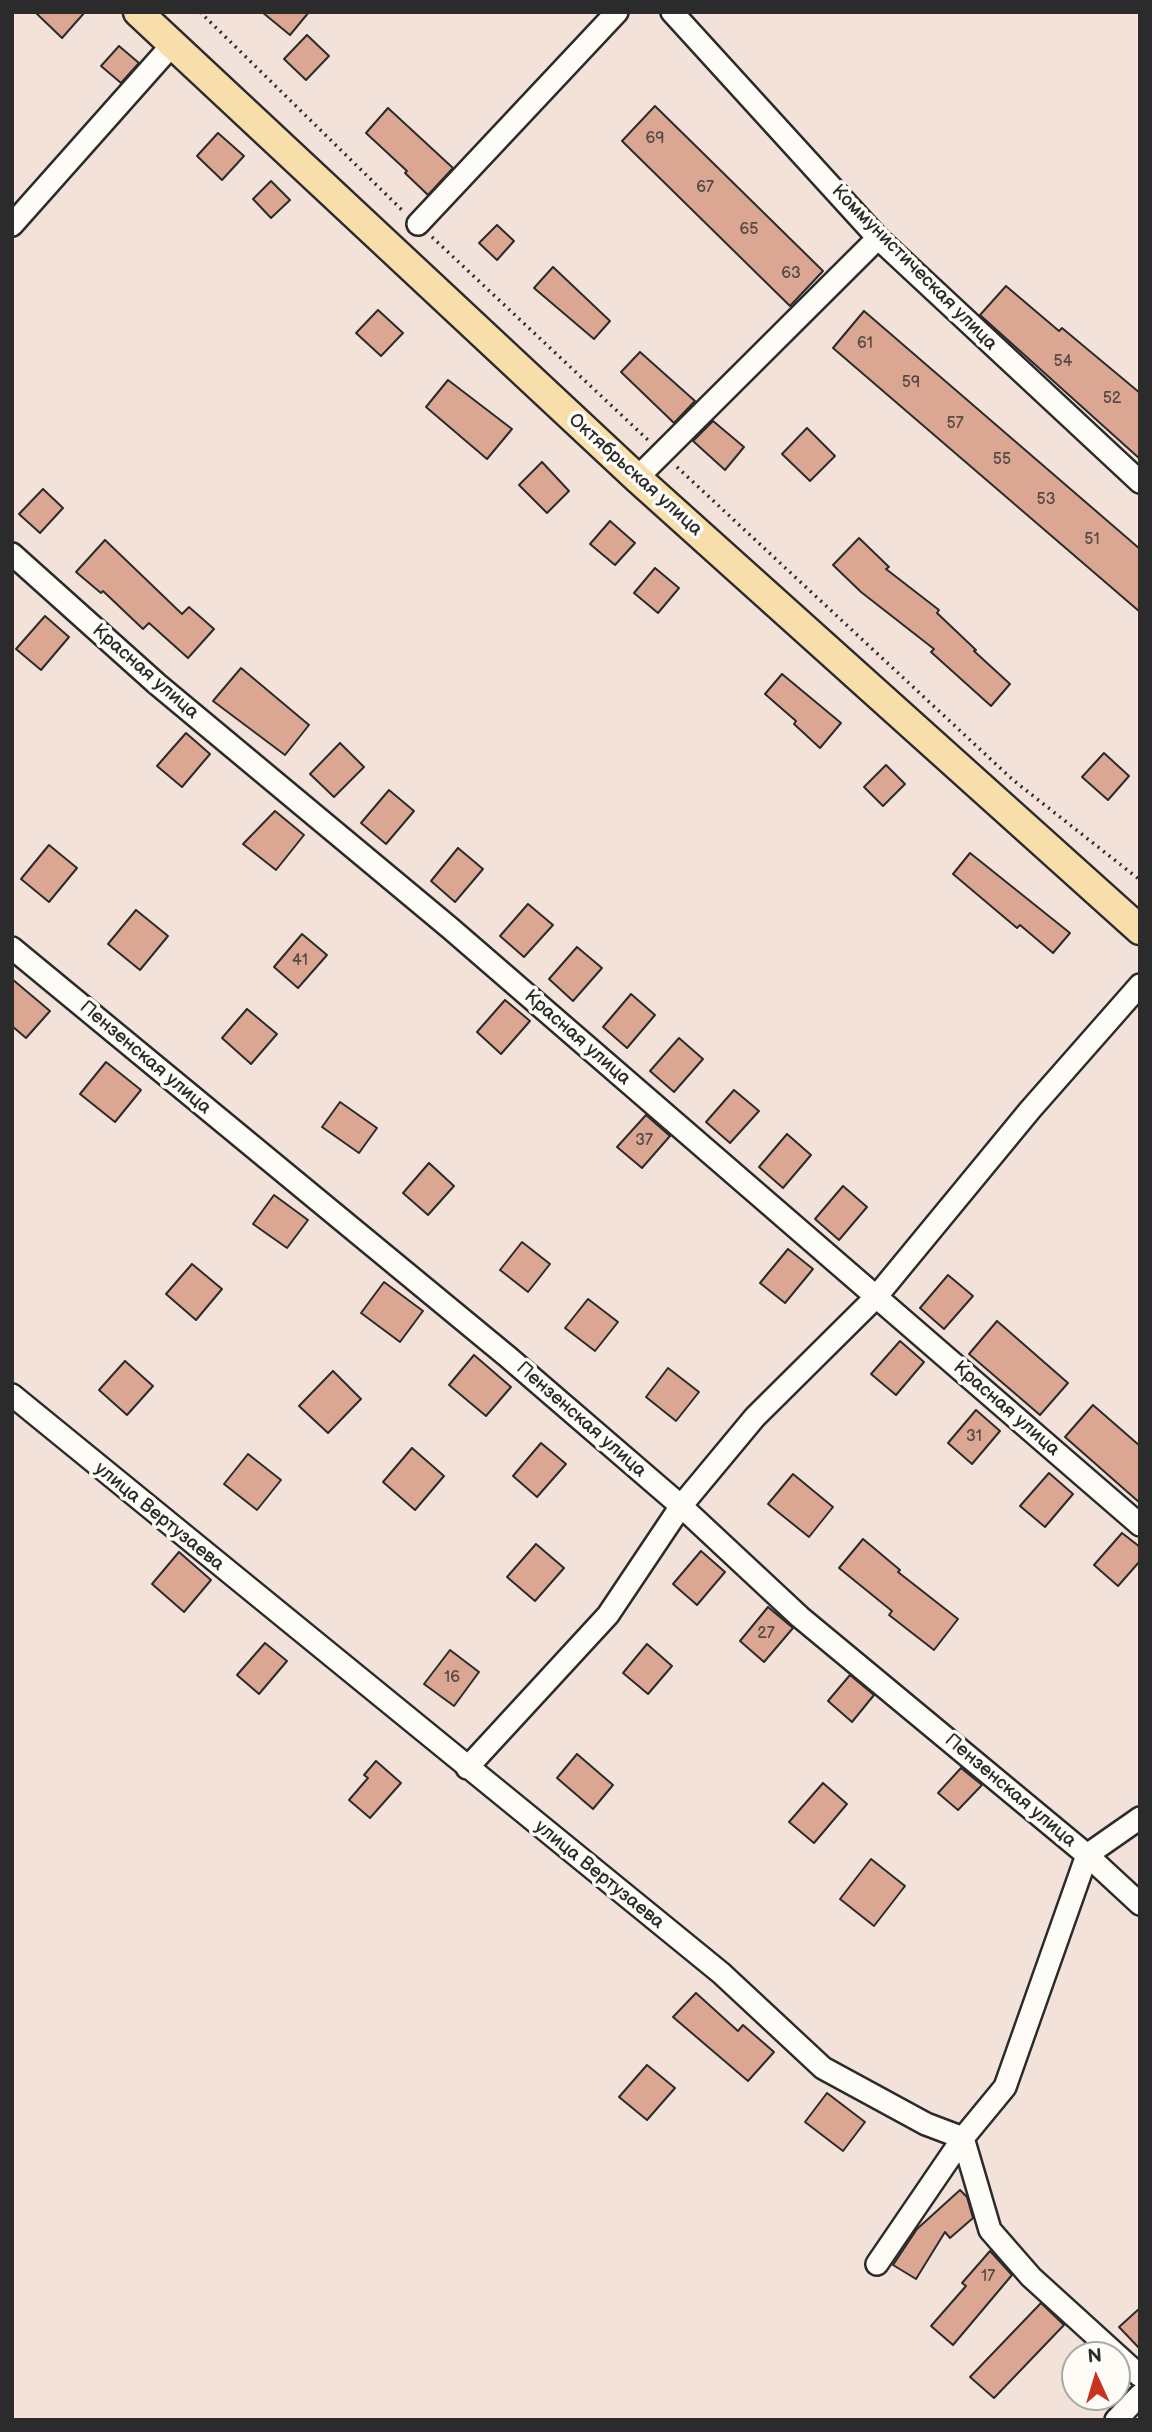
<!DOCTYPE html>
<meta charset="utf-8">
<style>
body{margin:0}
#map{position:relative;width:1152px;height:2432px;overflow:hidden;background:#f3e2d9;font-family:"Balsamiq Sans",sans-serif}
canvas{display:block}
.frame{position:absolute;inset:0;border:14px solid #2b2b2b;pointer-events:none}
.north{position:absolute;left:1061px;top:2341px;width:70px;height:70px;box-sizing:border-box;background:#fdfcf7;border:2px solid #a9a8a5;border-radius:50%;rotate:356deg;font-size:19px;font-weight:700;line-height:28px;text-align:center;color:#2b2b2b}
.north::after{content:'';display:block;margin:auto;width:24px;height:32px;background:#c8321e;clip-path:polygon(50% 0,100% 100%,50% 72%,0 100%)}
</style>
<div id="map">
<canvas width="1152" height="2432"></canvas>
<div class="frame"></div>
<div class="north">N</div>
</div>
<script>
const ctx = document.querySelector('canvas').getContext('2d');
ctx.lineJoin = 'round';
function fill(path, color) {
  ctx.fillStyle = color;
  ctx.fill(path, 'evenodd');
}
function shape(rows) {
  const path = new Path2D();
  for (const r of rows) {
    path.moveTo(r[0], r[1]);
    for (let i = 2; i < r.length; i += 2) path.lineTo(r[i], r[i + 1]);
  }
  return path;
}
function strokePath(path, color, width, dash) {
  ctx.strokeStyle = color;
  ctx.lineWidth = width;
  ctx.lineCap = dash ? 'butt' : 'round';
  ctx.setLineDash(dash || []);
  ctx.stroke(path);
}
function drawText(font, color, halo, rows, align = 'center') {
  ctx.font = font + ' "Balsamiq Sans",sans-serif';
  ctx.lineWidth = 7;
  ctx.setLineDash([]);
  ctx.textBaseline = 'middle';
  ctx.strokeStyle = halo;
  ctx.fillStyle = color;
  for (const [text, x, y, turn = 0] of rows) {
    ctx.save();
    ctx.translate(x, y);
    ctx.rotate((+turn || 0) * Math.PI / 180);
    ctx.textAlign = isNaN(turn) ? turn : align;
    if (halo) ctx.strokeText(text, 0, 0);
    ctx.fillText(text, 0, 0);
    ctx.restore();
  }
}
const building = shape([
 [35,12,85,12,62,38,35,12],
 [262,12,309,12,290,35,262,12],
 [307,35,329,56,306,80,284,59,307,35],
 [119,46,139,63,121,83,101,66,119,46],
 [655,106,823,271,790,306,622,141,655,106],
 [388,108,453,168,428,195,405,173,407,171,366,133,388,108],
 [218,133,244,156,222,180,197,156,218,133],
 [271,181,290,200,271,218,253,199,271,181],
 [497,225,514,241,497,260,479,243,497,225],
 [553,267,610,321,594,339,534,288,553,267],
 [1006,286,1059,331,1062,328,1140,393,1140,459,980,315,1006,286],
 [378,310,403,333,381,356,356,333,378,310],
 [864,311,1140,549,1140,612,833,348,864,311],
 [640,352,695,401,674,423,621,372,640,352],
 [448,380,512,429,487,459,426,407,448,380],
 [713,421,744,447,725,470,693,441,713,421],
 [807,428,835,456,810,481,782,454,807,428],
 [542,462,569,491,547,513,519,485,542,462],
 [43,489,63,508,40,533,19,514,43,489],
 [610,521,635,543,615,565,590,544,610,521],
 [859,538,889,567,886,569,939,610,937,613,976,650,974,651,1010,684,991,706,931,652,934,649,861,592,833,565,859,538],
 [105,540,182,614,189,607,214,629,188,658,149,623,143,629,103,591,101,593,76,572,105,540],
 [655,568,679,588,658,613,634,593,655,568],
 [45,616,69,637,41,670,16,649,45,616],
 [241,668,309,725,285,755,213,701,241,668],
 [782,674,841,723,820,748,794,724,796,721,765,694,782,674],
 [186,733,210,754,182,787,157,766,186,733],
 [340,743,364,767,334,797,310,774,340,743],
 [1104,753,1129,776,1108,800,1082,777,1104,753],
 [886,765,905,784,883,806,864,787,886,765],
 [389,790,414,811,386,844,361,823,389,790],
 [275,811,304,835,276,870,243,844,275,811],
 [49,845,77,868,49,902,21,879,49,845],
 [458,848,483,869,455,902,431,881,458,848],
 [970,853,1070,933,1053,953,1020,925,1017,928,953,874,970,853],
 [528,904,553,925,524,957,500,936,528,904],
 [136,910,168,936,140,970,108,944,136,910],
 [302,934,327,955,298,988,274,967,302,934],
 [577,947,602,968,573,1001,549,979,577,947],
 [12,979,50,1011,26,1038,12,1026,12,979],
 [631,994,655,1015,627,1048,603,1027,631,994],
 [505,1000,530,1021,501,1054,477,1032,505,1000],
 [247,1009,277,1034,251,1064,222,1038,247,1009],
 [679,1038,703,1059,674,1092,650,1071,679,1038],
 [106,1062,141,1090,115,1122,80,1094,106,1062],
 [734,1090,759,1111,730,1143,706,1122,734,1090],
 [340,1102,377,1128,359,1153,322,1127,340,1102],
 [646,1115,670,1136,642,1168,617,1147,646,1115],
 [787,1134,811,1155,783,1188,759,1167,787,1134],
 [429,1163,454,1186,428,1215,403,1193,429,1163],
 [843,1186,867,1207,839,1240,815,1219,843,1186],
 [274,1195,308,1220,287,1248,253,1224,274,1195],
 [522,1242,550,1264,528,1292,500,1270,522,1242],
 [788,1249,813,1269,785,1303,760,1283,788,1249],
 [192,1264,222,1289,196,1320,166,1294,192,1264],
 [948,1275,973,1296,944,1329,920,1308,948,1275],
 [384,1282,423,1311,400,1342,361,1313,384,1282],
 [588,1299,618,1322,595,1351,565,1328,588,1299],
 [997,1321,1068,1383,1040,1415,969,1354,997,1321],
 [900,1341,924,1362,896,1395,871,1374,900,1341],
 [474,1355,511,1387,486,1416,449,1385,474,1355],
 [125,1361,153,1386,127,1415,99,1390,125,1361],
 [668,1368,699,1392,676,1421,646,1397,668,1368],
 [333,1371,361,1399,328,1433,299,1406,333,1371],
 [1093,1405,1140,1446,1140,1503,1065,1437,1093,1405],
 [976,1410,1000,1431,972,1464,948,1443,976,1410],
 [541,1443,566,1464,537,1497,513,1476,541,1443],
 [412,1448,444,1476,415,1510,383,1482,412,1448],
 [248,1454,281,1480,257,1510,224,1484,248,1454],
 [1049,1473,1073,1494,1045,1527,1020,1506,1049,1473],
 [793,1474,833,1507,809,1537,768,1504,793,1474],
 [1122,1533,1140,1547,1140,1561,1118,1586,1094,1565,1122,1533],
 [863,1539,900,1570,898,1572,958,1619,934,1650,889,1615,892,1611,839,1568,863,1539],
 [536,1544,564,1568,535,1601,507,1577,536,1544],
 [701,1551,725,1572,697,1605,673,1584,701,1551],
 [179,1552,211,1580,184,1612,152,1584,179,1552],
 [768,1607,793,1628,764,1662,740,1641,768,1607],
 [265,1643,287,1661,259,1694,237,1675,265,1643],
 [647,1644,672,1666,648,1694,623,1673,647,1644],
 [450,1650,479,1672,454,1706,424,1684,450,1650],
 [850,1675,874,1695,852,1722,828,1701,850,1675],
 [577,1754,613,1785,593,1809,557,1778,577,1754],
 [376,1761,401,1783,370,1818,349,1800,368,1778,364,1775,376,1761],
 [961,1768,982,1785,958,1810,938,1793,961,1768],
 [823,1783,847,1804,814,1843,789,1822,823,1783],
 [871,1859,905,1886,874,1926,840,1899,871,1859],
 [696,1993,738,2031,743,2025,774,2052,748,2081,673,2017,696,1993],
 [647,2065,675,2088,647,2120,619,2097,647,2065],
 [827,2093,865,2122,843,2151,805,2122,827,2093],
 [960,2190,967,2197,973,2218,950,2238,945,2232,916,2279,893,2265,917,2229,960,2190],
 [990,2251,1012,2275,953,2345,931,2326,966,2286,962,2283,990,2251],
 [1041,2303,1064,2325,994,2398,970,2377,1041,2303],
 [1140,2308,1140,2349,1119,2327,1140,2308]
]);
const path = shape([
 [200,12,403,211],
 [432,237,648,440],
 [677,467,1013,780,1140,880]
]);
const minor = shape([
 [672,12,878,238,1140,482],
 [418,224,617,12],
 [12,225,172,45],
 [637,478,878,238],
 [12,554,157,684,450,928,1140,1525],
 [12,948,508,1357,681,1506,800,1617,1087,1855,1140,1904],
 [12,1395,721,1973,823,2068,926,2124,963,2138,990,2230,1031,2277,1140,2376],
 [467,1768,608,1615,681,1506,755,1417,876,1297,1030,1110,1140,985],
 [877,2264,963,2138,1005,2087,1087,1855,1140,1818],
 [1116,2420,1140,2395]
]);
const major = shape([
 [138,12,637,478,1140,930]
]);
const numberNames = [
 ["69",655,139],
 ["67",705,188],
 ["65",749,230],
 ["63",791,274],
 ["61",865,344],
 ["54",1063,362],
 ["59",911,383],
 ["52",1112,399],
 ["57",955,424],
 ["55",1002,460],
 ["53",1046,500],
 ["51",1092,540],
 ["41",300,961],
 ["37",644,1141],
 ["31",974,1437],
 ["27",766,1634],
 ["16",452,1678],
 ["17",988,2277]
];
const streetNames = [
 ["Коммунистическая улица",914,268,45],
 ["Октябрьская улица",635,475,42],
 ["Красная улица",145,672,41],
 ["Красная улица",577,1038,41],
 ["Пензенская улица",145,1058,40],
 ["Красная улица",1006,1409,41],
 ["Пензенская улица",581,1420,41],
 ["улица Вертузаева",159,1517,39],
 ["Пензенская улица",1010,1791,40],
 ["улица Вертузаева",599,1875,39]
];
fill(building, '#dba692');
strokePath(building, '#2b2b2b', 2);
strokePath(minor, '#2b2b2b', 26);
strokePath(major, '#2b2b2b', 33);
strokePath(path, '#2b2b2b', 3.5, [2, 5]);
strokePath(minor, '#fdfcf7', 21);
strokePath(major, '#f8deab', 28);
drawText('16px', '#574a45', null, numberNames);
drawText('19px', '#2b2b2b', '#fdfcf7', streetNames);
</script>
